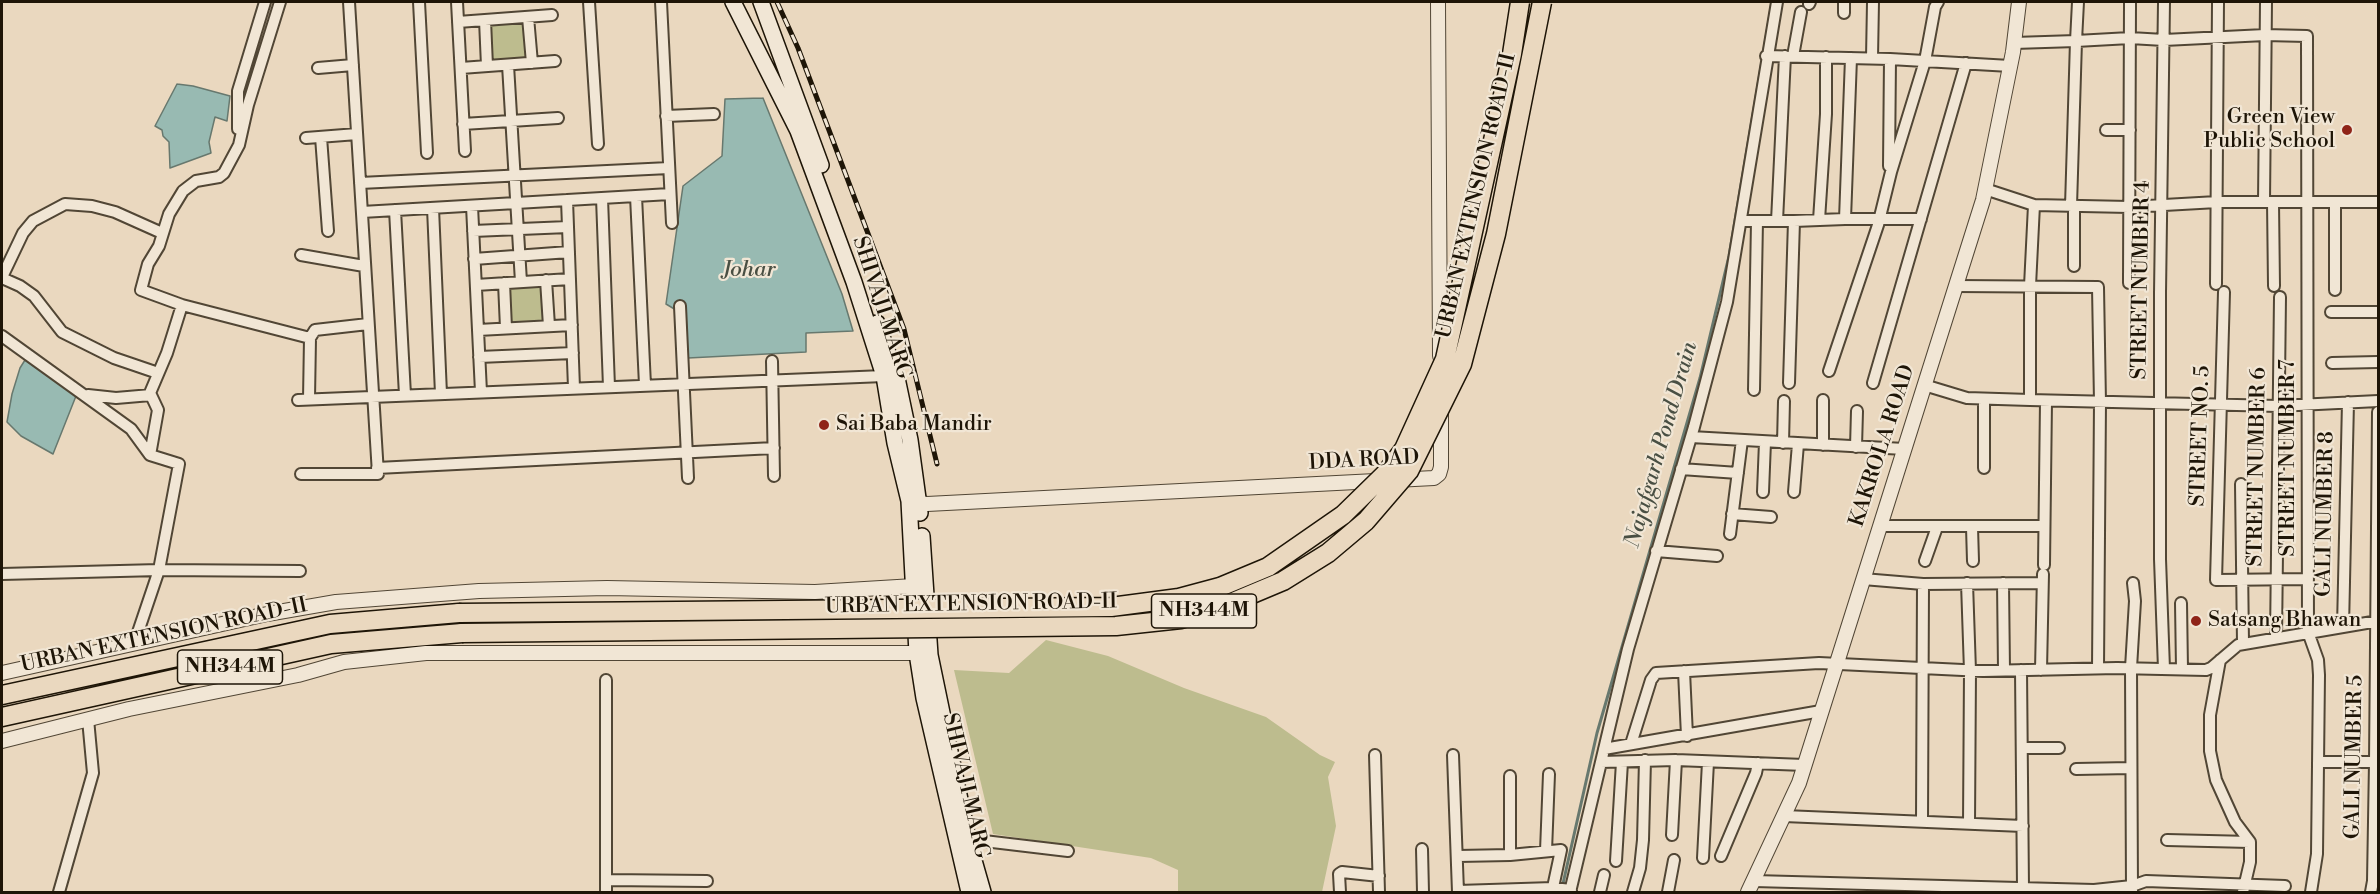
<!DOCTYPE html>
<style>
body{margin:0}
#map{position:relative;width:2380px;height:894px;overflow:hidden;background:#ead8bf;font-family:"Libre Bodoni",serif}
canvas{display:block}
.frame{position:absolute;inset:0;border:3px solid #1e1507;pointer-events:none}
</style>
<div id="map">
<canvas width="2380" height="894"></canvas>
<div class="frame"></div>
</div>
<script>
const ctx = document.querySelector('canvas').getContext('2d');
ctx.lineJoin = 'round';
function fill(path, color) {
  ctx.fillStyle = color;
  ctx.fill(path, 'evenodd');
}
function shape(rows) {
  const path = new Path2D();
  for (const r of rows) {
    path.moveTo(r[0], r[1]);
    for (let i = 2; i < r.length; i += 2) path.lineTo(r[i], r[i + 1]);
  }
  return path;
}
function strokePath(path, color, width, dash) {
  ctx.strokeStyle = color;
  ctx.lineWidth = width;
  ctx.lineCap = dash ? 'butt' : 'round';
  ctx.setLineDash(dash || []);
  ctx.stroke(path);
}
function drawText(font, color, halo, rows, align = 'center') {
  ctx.font = font + ' "Libre Bodoni",serif';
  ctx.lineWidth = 4.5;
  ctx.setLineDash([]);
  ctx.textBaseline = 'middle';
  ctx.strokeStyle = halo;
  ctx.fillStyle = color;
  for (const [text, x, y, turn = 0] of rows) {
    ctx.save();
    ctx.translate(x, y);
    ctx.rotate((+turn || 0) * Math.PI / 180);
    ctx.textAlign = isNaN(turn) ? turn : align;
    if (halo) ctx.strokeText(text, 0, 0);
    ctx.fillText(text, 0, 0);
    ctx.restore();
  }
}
const green = shape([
 [526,23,528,57,491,60,489,25],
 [545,283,547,321,509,323,507,285],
 [1046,640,1108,656,1184,688,1266,717,1320,755,1335,762,1328,777,1336,826,1322,892,1178,892,1178,870,1151,858,993,834,954,670,1009,673]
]);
const water = shape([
 [177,84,193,86,230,96,227,121,215,117,209,142,211,153,170,168,169,142,163,136,162,130,155,126,177,84],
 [763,98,842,294,853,331,806,333,806,352,688,358,686,316,666,304,683,186,722,156,725,99,763,98],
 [25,360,76,396,53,454,21,436,7,422,12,394,20,368,25,360]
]);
const stream = shape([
 [1562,888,1597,733,1700,378,1729,256,1772,2]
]);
const minor = shape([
 [280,2,248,105,239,145,224,173,219,177,196,181,183,191,169,214,159,246,148,264,141,290,182,305,310,338],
 [419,2,427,153],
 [457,2,465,151],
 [589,2,598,144],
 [661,2,672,223],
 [1809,4,1810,2],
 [1844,13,1844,2],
 [528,17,532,63],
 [485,20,487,66],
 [458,22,552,15],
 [2014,43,2076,41,2078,2],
 [1766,56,1890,59,2010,66],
 [1793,56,1801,12],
 [1872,58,1873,2],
 [508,65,521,282],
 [318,68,353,65],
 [461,68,555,61],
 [666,116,714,114],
 [463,124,558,118],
 [238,129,238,91,265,2],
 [2106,130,2130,130],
 [321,137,328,231],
 [306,138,357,134],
 [1889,166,1890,59],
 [360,183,669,168],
 [1985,189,2034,205,2030,286,2030,400],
 [636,196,645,385],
 [602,198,609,387],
 [567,200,574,388],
 [2264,202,2266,2],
 [2273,202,2274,286],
 [2034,205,2129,207,2217,202,2378,202],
 [472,206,481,392],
 [2071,206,2076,41,2130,38,2164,40,2265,35,2307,36,2308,632,2318,660,2319,675,2317,854,2311,892],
 [433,208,441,394],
 [395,210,405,395],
 [362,212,670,194],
 [1845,219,1921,219],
 [1819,220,1826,114,1826,57],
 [1742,221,1794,221],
 [1777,221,1785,56],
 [473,231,568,227],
 [301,255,364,266],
 [474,259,569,252],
 [2074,266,2074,206],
 [2,277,23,233,33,221,65,204,92,206,115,212,162,233],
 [2,278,20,286,34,296,62,332,114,358,158,373],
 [546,280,549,326],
 [504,283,506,328],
 [2129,283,2130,2],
 [2216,284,2218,2],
 [476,285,570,279],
 [1956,286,2098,287,2100,402,2098,668],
 [2335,290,2335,202],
 [2224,292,2216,580,2308,579],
 [680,306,688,478],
 [2331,312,2378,312],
 [478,330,572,325],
 [2,336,131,429,150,455,179,464,159,570,134,644],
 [479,357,573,353],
 [772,361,774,476],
 [2332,363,2378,362],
 [1829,371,1878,225,1891,172,1925,61,1935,7,1938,2],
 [1789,383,1794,221,1845,219,1851,58],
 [1873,383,1966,63],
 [1924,385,1967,398,2030,400,2278,406,2378,401],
 [1754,390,1757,221],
 [88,395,116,398,151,395],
 [309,399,310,338,315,330,368,324],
 [1984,399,1984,468],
 [298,400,884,376],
 [1691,437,1904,449],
 [1783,443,1784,401],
 [1823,445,1823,400],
 [1856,447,1857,411],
 [150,455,158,410,150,393,167,353,182,305],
 [377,468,774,448],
 [1681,469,1738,473],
 [301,474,378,474,349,2],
 [2241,484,2243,643],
 [1763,492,1765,442],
 [1794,492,1798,444],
 [1732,514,1771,517],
 [1880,526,2044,526],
 [1972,527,1973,561],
 [1730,534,1742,440],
 [1656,551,1717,556],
 [1925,561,1937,527],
 [2044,565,2046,401],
 [2,574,159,570,300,571],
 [1863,579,1923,584,2042,583],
 [1967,583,1970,671,1969,824],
 [2003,583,2004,670],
 [2181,603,2182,669],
 [2343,627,2348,402],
 [2276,638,2280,297],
 [2220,660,2210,715,2210,751,2216,780,2235,822,2250,842,2250,862,2243,892],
 [2164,669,2160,559,2160,293,2164,2],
 [2021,670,2023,888],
 [2041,670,2043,574],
 [1684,671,1687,736],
 [606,680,606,892],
 [1631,744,1651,680,1656,673,1819,663,1983,671,2117,668,2206,670,2211,668,2238,645,2378,621],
 [2022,748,2059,748],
 [1604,749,1821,711],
 [1375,755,1379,892],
 [1453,755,1458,892],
 [1601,762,1676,760,1804,765],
 [2318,762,2378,762],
 [2076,769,2131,768],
 [1784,816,2023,826],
 [1922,821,1923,584],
 [1672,835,1676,760],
 [2167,840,2250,842],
 [969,843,984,841,1068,851],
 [1422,849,1423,892],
 [1546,851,1549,774],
 [1510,855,1510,776],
 [1458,856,1510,855,1561,850,1552,892],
 [1721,856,1756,773,1758,763],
 [1703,858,1708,762],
 [1616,861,1622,762],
 [606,880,707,881],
 [1754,881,2094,890],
 [1458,891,1553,888,1571,890],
 [59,892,93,773,88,719],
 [1340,892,1339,874,1342,872,1379,876],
 [1570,892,1628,649,1694,427,1727,302,1777,2],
 [1600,892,1604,875],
 [1633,892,1640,868,1643,840,1645,760],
 [1668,892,1674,860],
 [2094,892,2094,890,2132,886,2146,881,2285,886],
 [2132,892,2131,668,2135,601,2133,583],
 [2371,892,2373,881,2375,762,2378,412]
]);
const tertiary = shape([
 [1438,2,1440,356],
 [919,503,927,504,1434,478,1439,474,1441,467,1441,409],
 [2,673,267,614,336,602,479,591,607,588,815,592,914,586],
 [2,741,129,709,298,675,344,662,426,653,917,653],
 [1748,892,1799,783,1983,200,2013,52,2019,2]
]);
const secondary = shape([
 [733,2,798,131,854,282,884,376,895,443,909,501,917,653,924,698,969,892],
 [761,2,821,165],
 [877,323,897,378,910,440,920,513],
 [922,536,930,655,969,843,983,892]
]);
const trunk = shape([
 [2,695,330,624,459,613],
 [2,717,331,644,462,633]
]);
const rail = shape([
 [777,2,798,48,904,329,937,464]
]);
const trunkBridge = shape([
 [459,613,1111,607,1179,598,1220,587,1268,567,1343,515,1386,473,1404,449,1445,359,1512,54,1520,2],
 [462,633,1116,626,1181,619,1233,602,1283,581,1328,553,1366,521,1409,471,1462,364,1496,234,1542,2]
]);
const markers = [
 [2347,130,6,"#8f2418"],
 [824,425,6,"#8f2418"],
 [2196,621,6,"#8f2418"]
];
const shields = [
 [1204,611,105],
 [230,667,105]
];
const shieldNames = [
 ["NH344M",1204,611],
 ["NH344M",230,667]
];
const poiNames = [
 ["Green View",2335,118,"right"],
 ["Public School",2335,142,"right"],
 ["Sai Baba Mandir",836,425],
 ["Satsang Bhawan",2208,621]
];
const streetNames = [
 ["URBAN EXTENSION ROAD-II",1477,196,-77],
 ["STREET NUMBER 4",2142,280,-89],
 ["SHIVAJI MARG",881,308,72],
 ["STREET NO. 5",2201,436,-88],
 ["KAKROLA ROAD",1883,446,-72],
 ["STREET NUMBER 7",2289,458,-90],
 ["DDA ROAD",1364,461,-3],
 ["STREET NUMBER 6",2258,467,-89],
 ["GALI NUMBER 8",2326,514,-89],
 ["URBAN EXTENSION ROAD-II",971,605,-1],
 ["URBAN EXTENSION ROAD-II",164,636,-12],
 ["GALI NUMBER 5",2355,757,-89],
 ["SHIVAJI MARG",965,786,77]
];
const waterNames = [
 ["Johar",749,271],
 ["Najafgarh Pond Drain",1662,445,-74]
];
fill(green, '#bdbc8e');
fill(water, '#98bab2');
strokePath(water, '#67786e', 1.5);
strokePath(stream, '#67786e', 3);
strokePath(minor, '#514635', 14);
strokePath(tertiary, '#514635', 16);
strokePath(secondary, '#1e1507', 18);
strokePath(trunk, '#1e1507', 21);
strokePath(minor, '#f1e6d5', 10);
strokePath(tertiary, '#f1e6d5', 14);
strokePath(secondary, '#f1e6d5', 15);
strokePath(trunk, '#ead8bf', 18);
strokePath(rail, '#1e1507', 5);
strokePath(rail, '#f1e6d5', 3, [9]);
strokePath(trunkBridge, '#1e1507', 21, []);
strokePath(trunkBridge, '#ead8bf', 18);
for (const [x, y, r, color] of markers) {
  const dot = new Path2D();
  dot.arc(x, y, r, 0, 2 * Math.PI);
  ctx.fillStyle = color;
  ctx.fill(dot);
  strokePath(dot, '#f1e6d5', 2);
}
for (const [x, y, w] of shields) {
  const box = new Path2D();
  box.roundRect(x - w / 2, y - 17, w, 34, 4.5);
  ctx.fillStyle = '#f1e6d5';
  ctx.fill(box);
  strokePath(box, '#1e1507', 1.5);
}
drawText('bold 20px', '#1e1507', null, shieldNames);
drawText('21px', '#1e1507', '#f1e6d5', poiNames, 'left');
drawText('21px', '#1e1507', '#f1e6d5', streetNames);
drawText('italic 22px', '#494f43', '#f1e6d5', waterNames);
</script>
